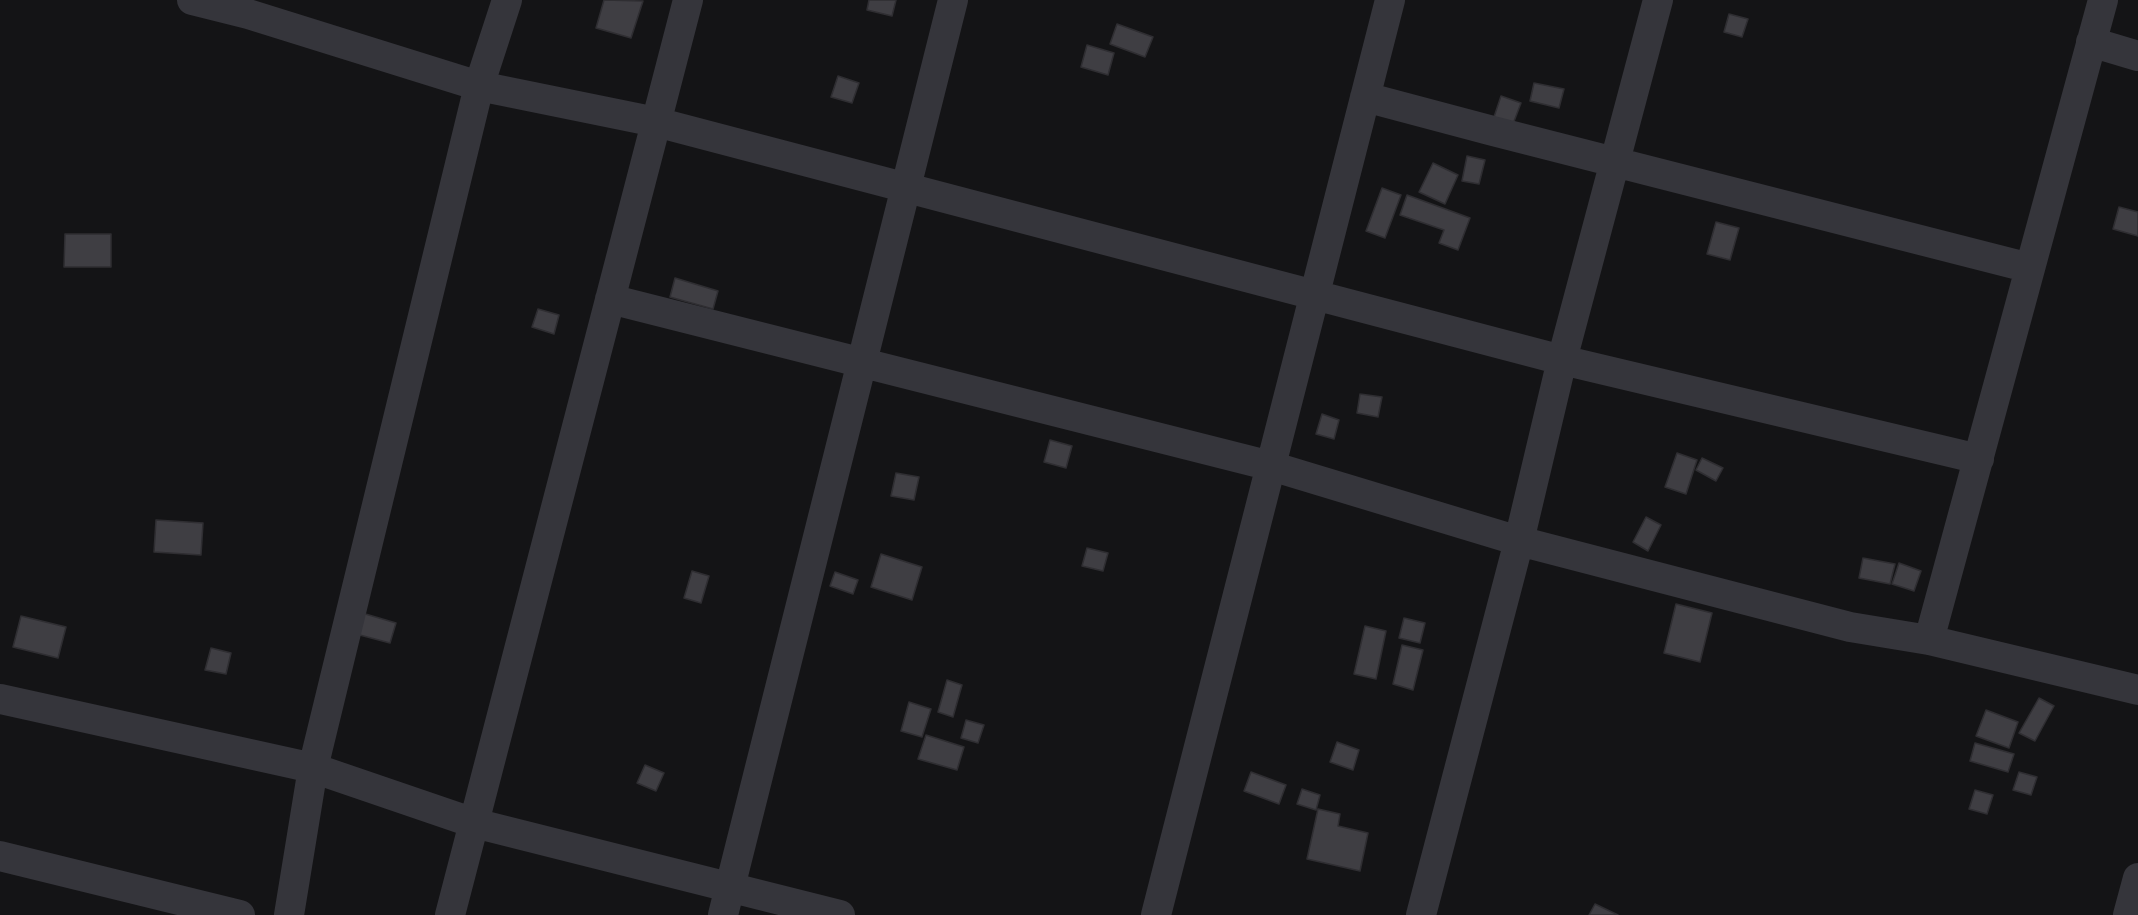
<!DOCTYPE html>
<style>
body{margin:0}
canvas{display:block;background:#141416}
</style>
<canvas width="2138" height="915"></canvas>
<script>
const ctx = document.querySelector('canvas').getContext('2d');
ctx.lineJoin = 'round';
function fill(path, color) {
  ctx.fillStyle = color;
  ctx.fill(path, 'evenodd');
}
function shape(rows) {
  const path = new Path2D();
  for (const r of rows) {
    path.moveTo(r[0], r[1]);
    for (let i = 2; i < r.length; i += 2) path.lineTo(r[i], r[i + 1]);
  }
  return path;
}
function strokePath(path, color, width, dash) {
  ctx.strokeStyle = color;
  ctx.lineWidth = width;
  ctx.lineCap = dash ? 'butt' : 'round';
  ctx.setLineDash(dash || []);
  ctx.stroke(path);
}
const building = shape([
 [604,0,643,1,631,38,596,28,604,0],
 [869,0,896,0,892,16,867,10,869,0],
 [1729,14,1748,19,1742,37,1724,32,1729,14],
 [1117,24,1153,37,1145,57,1110,44,1117,24],
 [1087,45,1114,53,1108,75,1081,67,1087,45],
 [838,76,859,83,852,103,831,97,838,76],
 [1534,83,1564,89,1559,108,1530,101,1534,83],
 [1501,96,1521,103,1513,124,1494,117,1501,96],
 [1467,156,1485,160,1479,184,1462,181,1467,156],
 [1433,163,1458,175,1445,204,1419,192,1433,163],
 [1382,188,1401,195,1385,238,1366,231,1382,188],
 [1407,195,1470,218,1458,250,1439,243,1444,230,1400,215,1407,195],
 [2119,207,2138,212,2138,236,2113,229,2119,207],
 [1716,222,1739,228,1730,260,1707,254,1716,222],
 [65,234,111,234,111,267,64,267,65,234],
 [675,278,718,291,713,309,670,297,675,278],
 [538,309,559,315,554,334,532,327,538,309],
 [1360,394,1382,397,1378,417,1357,413,1360,394],
 [1322,414,1339,420,1334,439,1316,434,1322,414],
 [1050,440,1072,446,1066,468,1044,462,1050,440],
 [1677,453,1697,460,1686,494,1665,487,1677,453],
 [1702,458,1723,468,1716,481,1696,470,1702,458],
 [896,473,919,477,914,500,891,496,896,473],
 [1646,517,1661,525,1648,551,1633,542,1646,517],
 [156,520,203,523,201,555,154,552,156,520],
 [1087,548,1108,553,1103,571,1082,566,1087,548],
 [881,554,922,567,912,600,871,587,881,554],
 [1863,558,1895,564,1890,584,1859,578,1863,558],
 [1899,563,1921,571,1914,591,1892,584,1899,563],
 [692,571,709,576,701,603,684,598,692,571],
 [835,572,858,580,853,594,830,586,835,572],
 [1676,604,1712,613,1700,662,1664,653,1676,604],
 [362,613,396,623,390,643,356,634,362,613],
 [21,616,66,627,58,658,13,647,21,616],
 [1404,618,1425,623,1420,643,1399,638,1404,618],
 [1365,626,1386,631,1376,679,1354,674,1365,626],
 [1402,645,1423,650,1413,690,1393,684,1402,645],
 [211,648,231,653,226,674,205,670,211,648],
 [947,680,962,685,953,717,938,712,947,680],
 [2039,698,2054,706,2035,741,2019,733,2039,698],
 [909,702,931,709,922,737,901,731,909,702],
 [1986,710,2018,722,2009,748,1976,736,1986,710],
 [966,720,984,725,978,743,961,738,966,720],
 [926,735,964,747,957,770,918,759,926,735],
 [1337,742,1359,750,1353,770,1330,762,1337,742],
 [1975,743,2014,754,2008,772,1970,761,1975,743],
 [645,765,664,773,656,791,637,783,645,765],
 [1251,772,1286,785,1279,804,1244,791,1251,772],
 [2019,772,2037,777,2031,795,2013,790,2019,772],
 [1302,789,1320,795,1316,810,1297,804,1302,789],
 [1975,790,1993,795,1987,814,1969,809,1975,790],
 [1318,809,1340,814,1338,826,1368,833,1360,871,1307,859,1318,809],
 [1595,904,1618,915,1589,915,1595,904]
]);
const street = shape([
 [192,0,248,14,479,86,656,122,1562,360,1979,459],
 [2091,42,2138,56],
 [1365,97,1493,131,2030,268],
 [610,299,1271,466,1519,541,1850,627,1929,640,2138,690],
 [1929,640,2103,0],
 [0,699,313,768,474,823,840,915],
 [0,856,240,915],
 [289,915,313,768,479,86,507,0],
 [450,915,688,0],
 [723,915,953,0],
 [1156,915,1390,0],
 [1421,915,1519,541,1562,360,1658,0],
 [2128,915,2138,878]
]);
fill(building, '#3f3e43');
strokePath(building, '#2f2e32', 1.5);
strokePath(street, '#35353b', 30);
</script>
